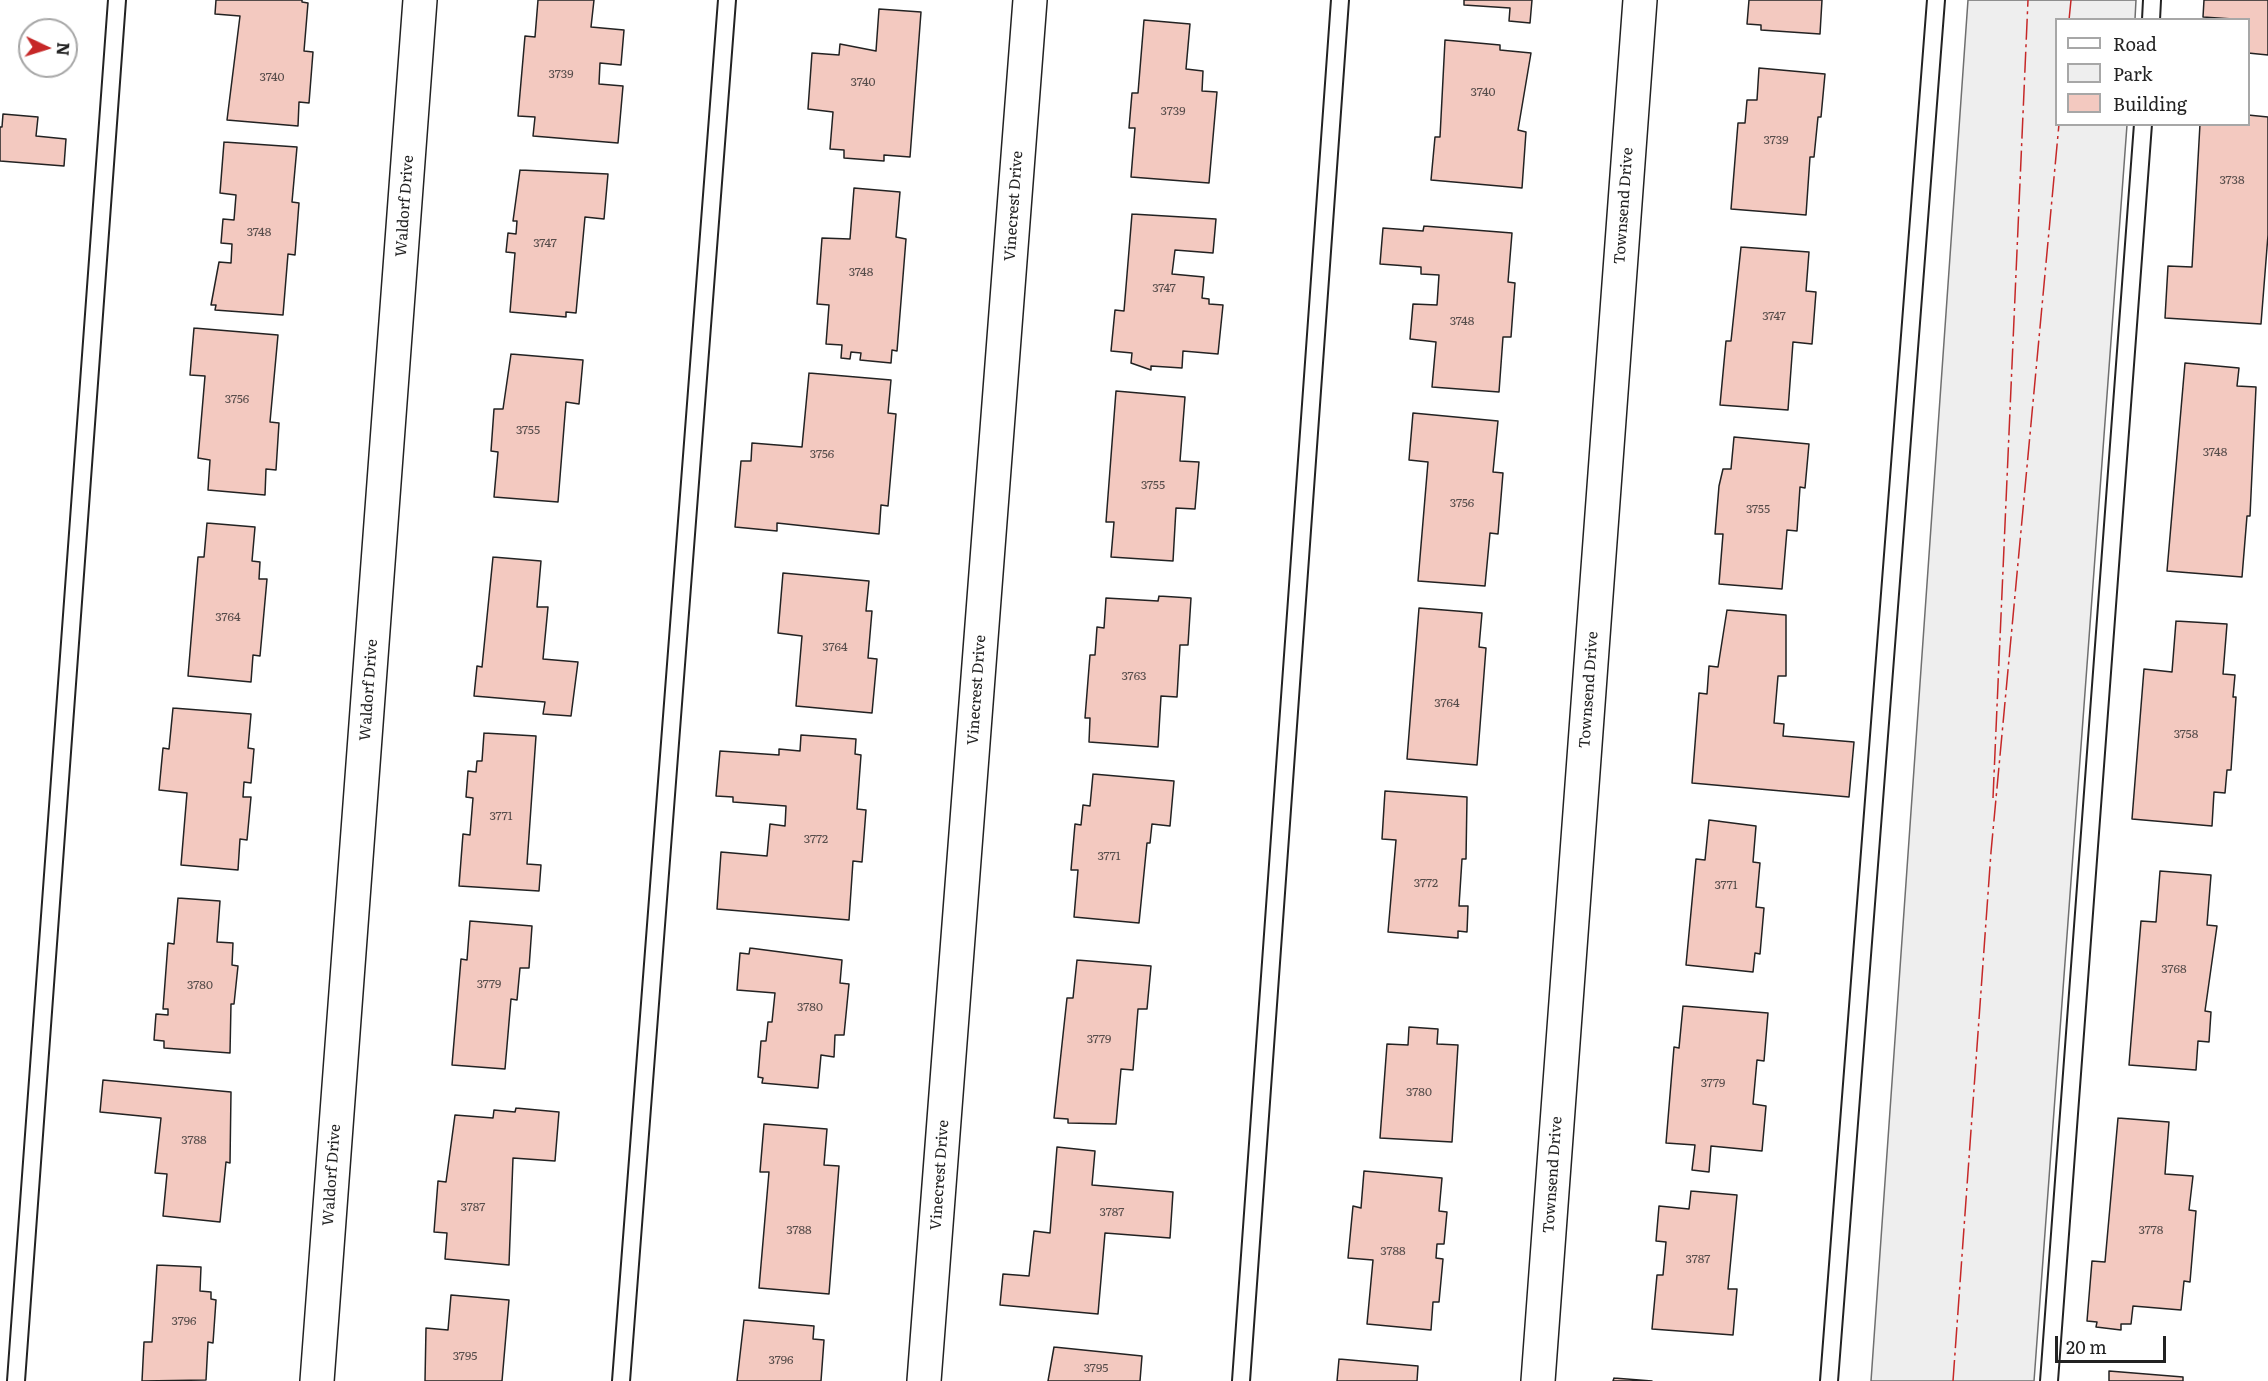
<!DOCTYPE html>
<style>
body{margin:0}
#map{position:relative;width:2268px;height:1381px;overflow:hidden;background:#fff;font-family:Literata,serif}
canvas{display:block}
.legend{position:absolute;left:2055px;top:18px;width:195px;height:108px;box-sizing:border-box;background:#fff;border:2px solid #a7a7a7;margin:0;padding:8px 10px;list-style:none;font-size:18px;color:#222}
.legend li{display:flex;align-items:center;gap:12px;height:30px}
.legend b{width:30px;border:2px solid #a7a7a7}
.north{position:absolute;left:18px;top:18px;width:60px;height:60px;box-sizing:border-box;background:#fff;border:2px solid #a7a7a7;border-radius:50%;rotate:94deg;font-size:16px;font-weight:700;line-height:24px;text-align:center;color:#222}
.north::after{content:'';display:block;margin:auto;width:21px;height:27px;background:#c62828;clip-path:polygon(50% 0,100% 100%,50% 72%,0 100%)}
.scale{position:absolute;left:2055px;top:1336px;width:111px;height:27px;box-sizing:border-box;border:3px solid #222;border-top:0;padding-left:8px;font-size:18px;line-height:21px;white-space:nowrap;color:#222;-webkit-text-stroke:4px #fff;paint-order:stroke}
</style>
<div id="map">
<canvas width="2268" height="1381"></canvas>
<ul class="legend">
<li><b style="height:8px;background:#fff"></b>Road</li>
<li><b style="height:16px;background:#eee"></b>Park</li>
<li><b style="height:16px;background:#f3c9c0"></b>Building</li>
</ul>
<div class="north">N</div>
<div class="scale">20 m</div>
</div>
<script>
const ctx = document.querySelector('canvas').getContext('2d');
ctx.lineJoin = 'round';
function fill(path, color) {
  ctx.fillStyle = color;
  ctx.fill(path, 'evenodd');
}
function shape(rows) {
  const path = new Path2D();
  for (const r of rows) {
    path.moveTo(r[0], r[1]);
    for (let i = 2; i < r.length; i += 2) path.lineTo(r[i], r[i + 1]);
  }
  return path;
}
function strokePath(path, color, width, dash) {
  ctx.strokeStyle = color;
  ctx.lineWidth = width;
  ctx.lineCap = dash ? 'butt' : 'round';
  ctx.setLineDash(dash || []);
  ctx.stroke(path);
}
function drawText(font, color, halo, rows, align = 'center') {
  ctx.font = font + ' Literata,serif';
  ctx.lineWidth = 4.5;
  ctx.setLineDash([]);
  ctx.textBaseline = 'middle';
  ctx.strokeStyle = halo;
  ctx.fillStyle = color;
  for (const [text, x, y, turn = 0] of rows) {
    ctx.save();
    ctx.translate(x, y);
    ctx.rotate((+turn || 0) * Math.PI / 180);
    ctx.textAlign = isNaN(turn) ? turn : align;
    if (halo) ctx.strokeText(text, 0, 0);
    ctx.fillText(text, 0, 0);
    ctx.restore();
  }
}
const green = shape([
 [1968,0,2136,0,2135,19,2056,20,2056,124,2127,125,2034,1381,1871,1381,1968,0]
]);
const building = shape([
 [216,0,302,0,302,2,308,3,304,51,313,52,309,103,299,102,298,126,227,120,240,16,215,14,216,0],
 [538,0,594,0,591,27,624,30,621,65,600,63,599,84,623,86,618,143,533,136,535,117,518,116,525,36,535,37,538,0],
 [1464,0,1532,0,1530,23,1509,21,1510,8,1464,5,1464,0],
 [1749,0,1822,0,1820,34,1761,30,1761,25,1747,24,1749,0],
 [2204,0,2268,0,2268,55,2248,53,2248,20,2203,17,2204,0],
 [879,9,921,12,910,157,884,155,884,161,844,158,844,150,830,149,833,112,808,109,812,53,839,55,840,44,876,51,879,9],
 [1144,20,1190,24,1186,69,1203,71,1202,91,1217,92,1209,183,1131,177,1135,128,1129,128,1132,93,1138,93,1144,20],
 [1445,40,1500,45,1500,50,1531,53,1518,130,1526,132,1522,188,1431,180,1435,137,1440,137,1445,40],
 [1759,68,1825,74,1821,117,1818,117,1814,157,1810,157,1806,215,1731,209,1738,123,1745,123,1747,100,1757,100,1759,68],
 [3,114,38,117,36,136,66,139,64,166,0,161,0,127,2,127,3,114],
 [2248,115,2268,117,2268,235,2261,324,2165,318,2168,266,2192,267,2200,124,2248,124,2248,115],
 [224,142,297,147,292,202,299,203,295,255,288,254,283,315,215,310,216,305,211,305,219,262,231,263,232,244,221,243,223,219,234,220,236,195,220,193,224,142],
 [520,170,608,174,604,219,585,217,576,313,566,312,566,317,510,312,515,253,506,252,508,233,516,234,517,221,513,221,520,170],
 [854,188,900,192,896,237,906,239,897,351,892,350,891,363,860,360,861,353,851,352,850,359,841,358,842,345,826,344,829,305,817,304,822,238,850,239,854,188],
 [1132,214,1216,219,1213,253,1175,250,1172,274,1204,277,1202,298,1209,299,1209,304,1223,305,1218,354,1183,351,1182,368,1151,366,1151,370,1131,363,1132,353,1111,351,1115,310,1124,311,1132,214],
 [1424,226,1512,233,1508,282,1515,283,1511,337,1503,337,1499,392,1432,387,1436,342,1410,339,1413,304,1437,305,1439,275,1421,274,1421,267,1380,264,1383,228,1423,231,1424,226],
 [1741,247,1809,252,1806,291,1816,292,1812,344,1793,342,1788,410,1720,405,1726,341,1731,341,1741,247],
 [194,328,278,335,270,422,279,423,276,470,266,469,265,495,208,490,210,460,198,458,205,376,190,375,194,328],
 [511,354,583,360,579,404,566,402,558,502,494,497,498,452,491,451,494,409,503,409,511,354],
 [2185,363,2239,368,2237,386,2256,387,2250,516,2247,516,2242,577,2167,571,2185,363],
 [809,373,891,380,888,413,896,414,888,506,881,505,879,534,777,523,777,531,735,527,741,461,751,461,752,443,802,447,809,373],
 [1116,391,1185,397,1180,461,1199,462,1195,509,1176,508,1173,561,1111,557,1114,522,1106,522,1116,391],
 [1413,413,1498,421,1493,472,1503,473,1498,534,1490,533,1485,586,1418,581,1428,462,1409,460,1413,413],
 [1734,437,1809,444,1805,488,1800,487,1797,531,1787,530,1782,589,1719,584,1723,534,1715,534,1719,486,1723,469,1731,469,1734,437],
 [207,523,255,527,252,561,260,562,259,579,267,579,260,656,253,655,251,682,188,676,198,557,204,557,207,523],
 [493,557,541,561,537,607,548,607,543,659,578,662,571,716,543,714,545,702,474,696,477,666,482,667,493,557],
 [783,573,869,581,866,611,872,611,868,658,877,659,872,713,796,706,802,636,778,633,783,573],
 [1159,596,1191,598,1188,645,1180,645,1177,697,1161,696,1158,747,1089,742,1090,718,1085,718,1090,655,1095,655,1097,627,1104,628,1106,598,1158,601,1159,596],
 [1419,608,1482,613,1479,647,1486,648,1477,765,1407,759,1419,608],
 [1727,610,1786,615,1786,676,1778,676,1774,723,1784,724,1783,736,1854,742,1849,797,1692,783,1699,693,1707,694,1709,666,1718,667,1727,610],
 [2176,621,2227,624,2223,674,2235,675,2233,697,2236,697,2231,770,2227,770,2225,793,2214,792,2212,826,2132,819,2144,669,2172,672,2176,621],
 [173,708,251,714,248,748,254,749,251,783,244,782,243,797,251,797,247,840,240,839,238,870,181,865,187,793,159,790,163,748,169,749,173,708],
 [484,733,536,736,527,864,541,865,539,891,459,886,463,834,470,835,473,798,466,797,468,771,476,772,477,761,482,761,484,733],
 [801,735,856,739,855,754,861,755,857,809,866,810,862,862,853,861,849,920,717,909,721,852,767,856,770,824,785,826,786,806,733,802,733,797,716,796,720,751,779,755,779,749,800,751,801,735],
 [1093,774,1174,781,1170,826,1152,824,1150,843,1147,843,1139,923,1074,917,1078,870,1071,870,1075,824,1081,825,1083,805,1090,806,1093,774],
 [1385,791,1467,797,1466,859,1462,859,1459,906,1468,906,1467,932,1458,931,1458,938,1388,932,1396,840,1382,839,1385,791],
 [1709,820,1756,826,1753,862,1760,863,1756,907,1764,908,1760,954,1755,953,1753,972,1686,965,1696,859,1705,860,1709,820],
 [2160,871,2211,875,2207,925,2217,926,2205,1011,2211,1012,2209,1042,2198,1041,2196,1070,2129,1065,2141,921,2156,922,2160,871],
 [178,898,220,901,217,942,233,943,232,965,238,966,234,1004,231,1004,230,1053,164,1048,164,1041,154,1040,156,1014,168,1015,168,1009,163,1009,168,943,174,944,178,898],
 [470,921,532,926,529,968,520,968,517,1000,511,999,505,1069,452,1065,461,959,467,960,470,921],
 [750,948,842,960,840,983,849,984,844,1035,835,1035,834,1057,821,1055,818,1088,762,1083,763,1078,758,1077,761,1041,766,1041,768,1022,772,1022,775,993,737,990,740,953,749,954,750,948],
 [1077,960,1151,966,1147,1009,1138,1009,1133,1070,1121,1069,1116,1124,1068,1123,1068,1119,1054,1118,1067,998,1073,998,1077,960],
 [1683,1006,1768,1013,1764,1061,1757,1060,1753,1104,1766,1106,1762,1151,1711,1146,1709,1172,1692,1170,1695,1145,1666,1143,1674,1047,1679,1048,1683,1006],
 [1409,1027,1438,1029,1437,1044,1458,1045,1452,1142,1380,1138,1387,1044,1408,1045,1409,1027],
 [103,1080,231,1092,230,1163,226,1162,220,1222,163,1216,167,1174,155,1173,161,1118,100,1112,103,1080],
 [516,1108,559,1112,555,1161,513,1158,509,1265,445,1259,447,1233,434,1232,438,1181,446,1182,455,1115,493,1118,494,1110,515,1112,516,1108],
 [2118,1118,2169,1122,2165,1174,2193,1176,2189,1210,2196,1211,2190,1282,2184,1281,2181,1310,2133,1306,2131,1324,2121,1324,2121,1330,2096,1327,2097,1322,2087,1321,2092,1261,2105,1262,2118,1118],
 [764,1124,827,1129,824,1165,839,1166,829,1294,759,1288,769,1172,760,1172,764,1124],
 [1057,1147,1095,1151,1092,1185,1173,1192,1170,1238,1105,1233,1098,1314,1000,1305,1003,1274,1029,1276,1034,1231,1050,1233,1057,1147],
 [1364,1171,1442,1178,1439,1211,1447,1212,1444,1244,1437,1244,1436,1258,1443,1259,1439,1302,1433,1302,1431,1330,1367,1324,1373,1260,1348,1258,1353,1206,1361,1208,1364,1171],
 [1691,1191,1737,1195,1728,1289,1737,1289,1733,1335,1652,1329,1657,1275,1663,1275,1666,1242,1656,1241,1659,1206,1689,1209,1691,1191],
 [157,1265,201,1267,200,1291,211,1292,211,1299,216,1300,213,1343,208,1342,206,1380,142,1381,144,1342,152,1342,157,1265],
 [451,1295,509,1300,502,1381,425,1381,426,1328,448,1330,451,1295],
 [744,1320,814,1326,813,1339,824,1340,821,1381,737,1381,744,1320],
 [1054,1347,1142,1356,1140,1381,1048,1381,1054,1347],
 [1339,1359,1418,1366,1417,1381,1337,1381,1339,1359],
 [2109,1371,2183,1377,2183,1381,2109,1381,2109,1371],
 [1614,1378,1652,1381,1613,1381,1614,1378]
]);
const service = shape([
 [2151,20,2152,0],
 [16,1381,117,0],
 [621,1381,727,0],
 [1241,1381,1340,0],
 [1829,1381,1936,0],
 [2049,1381,2143,124]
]);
const minor = shape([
 [317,1381,420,0],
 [924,1381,1030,0],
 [1538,1381,1640,0]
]);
const power = shape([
 [2069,20,2071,0],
 [1993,798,2028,0],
 [1953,1381,1991,852,2059,124]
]);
const numberNames = [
 ["3739",561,74],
 ["3740",272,77],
 ["3740",863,82],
 ["3740",1483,92],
 ["3739",1173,111],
 ["3739",1776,140],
 ["3738",2232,180],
 ["3748",259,232],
 ["3747",545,243],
 ["3748",861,272],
 ["3747",1164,288],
 ["3747",1774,316],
 ["3748",1462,321],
 ["3756",237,399],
 ["3755",528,430],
 ["3748",2215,452],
 ["3756",822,454],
 ["3755",1153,485],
 ["3756",1462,503],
 ["3755",1758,509],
 ["3764",228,617],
 ["3764",835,647],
 ["3763",1134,676],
 ["3764",1447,703],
 ["3758",2186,734],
 ["3771",501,816],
 ["3772",816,839],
 ["3771",1109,856],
 ["3772",1426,883],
 ["3771",1726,885],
 ["3768",2174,969],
 ["3779",489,984],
 ["3780",200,985],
 ["3780",810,1007],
 ["3779",1099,1039],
 ["3779",1713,1083],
 ["3780",1419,1092],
 ["3788",194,1140],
 ["3787",473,1207],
 ["3787",1112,1212],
 ["3788",799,1230],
 ["3778",2151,1230],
 ["3788",1393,1251],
 ["3787",1698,1259],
 ["3796",184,1321],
 ["3795",465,1356],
 ["3796",781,1360],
 ["3795",1096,1368]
];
const streetNames = [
 ["Waldorf Drive",405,206,-86],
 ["Vinecrest Drive",1014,206,-86],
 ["Townsend Drive",1624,206,-86],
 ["Waldorf Drive",369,690,-86],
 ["Vinecrest Drive",977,690,-86],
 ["Townsend Drive",1589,690,-86],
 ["Waldorf Drive",332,1175,-86],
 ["Vinecrest Drive",940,1175,-86],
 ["Townsend Drive",1553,1175,-86]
];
fill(green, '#eee');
strokePath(green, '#6f6f6f', 1.5);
fill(building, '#f3c9c0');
strokePath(building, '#222', 1.5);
strokePath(service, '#222', 20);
strokePath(minor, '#222', 36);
strokePath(service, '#fff', 16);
strokePath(minor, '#fff', 33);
strokePath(power, '#c62828', 1.5, [21, 4.5, 3, 4.5]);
drawText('12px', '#564c4a', null, numberNames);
drawText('15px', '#222', '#fff', streetNames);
</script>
